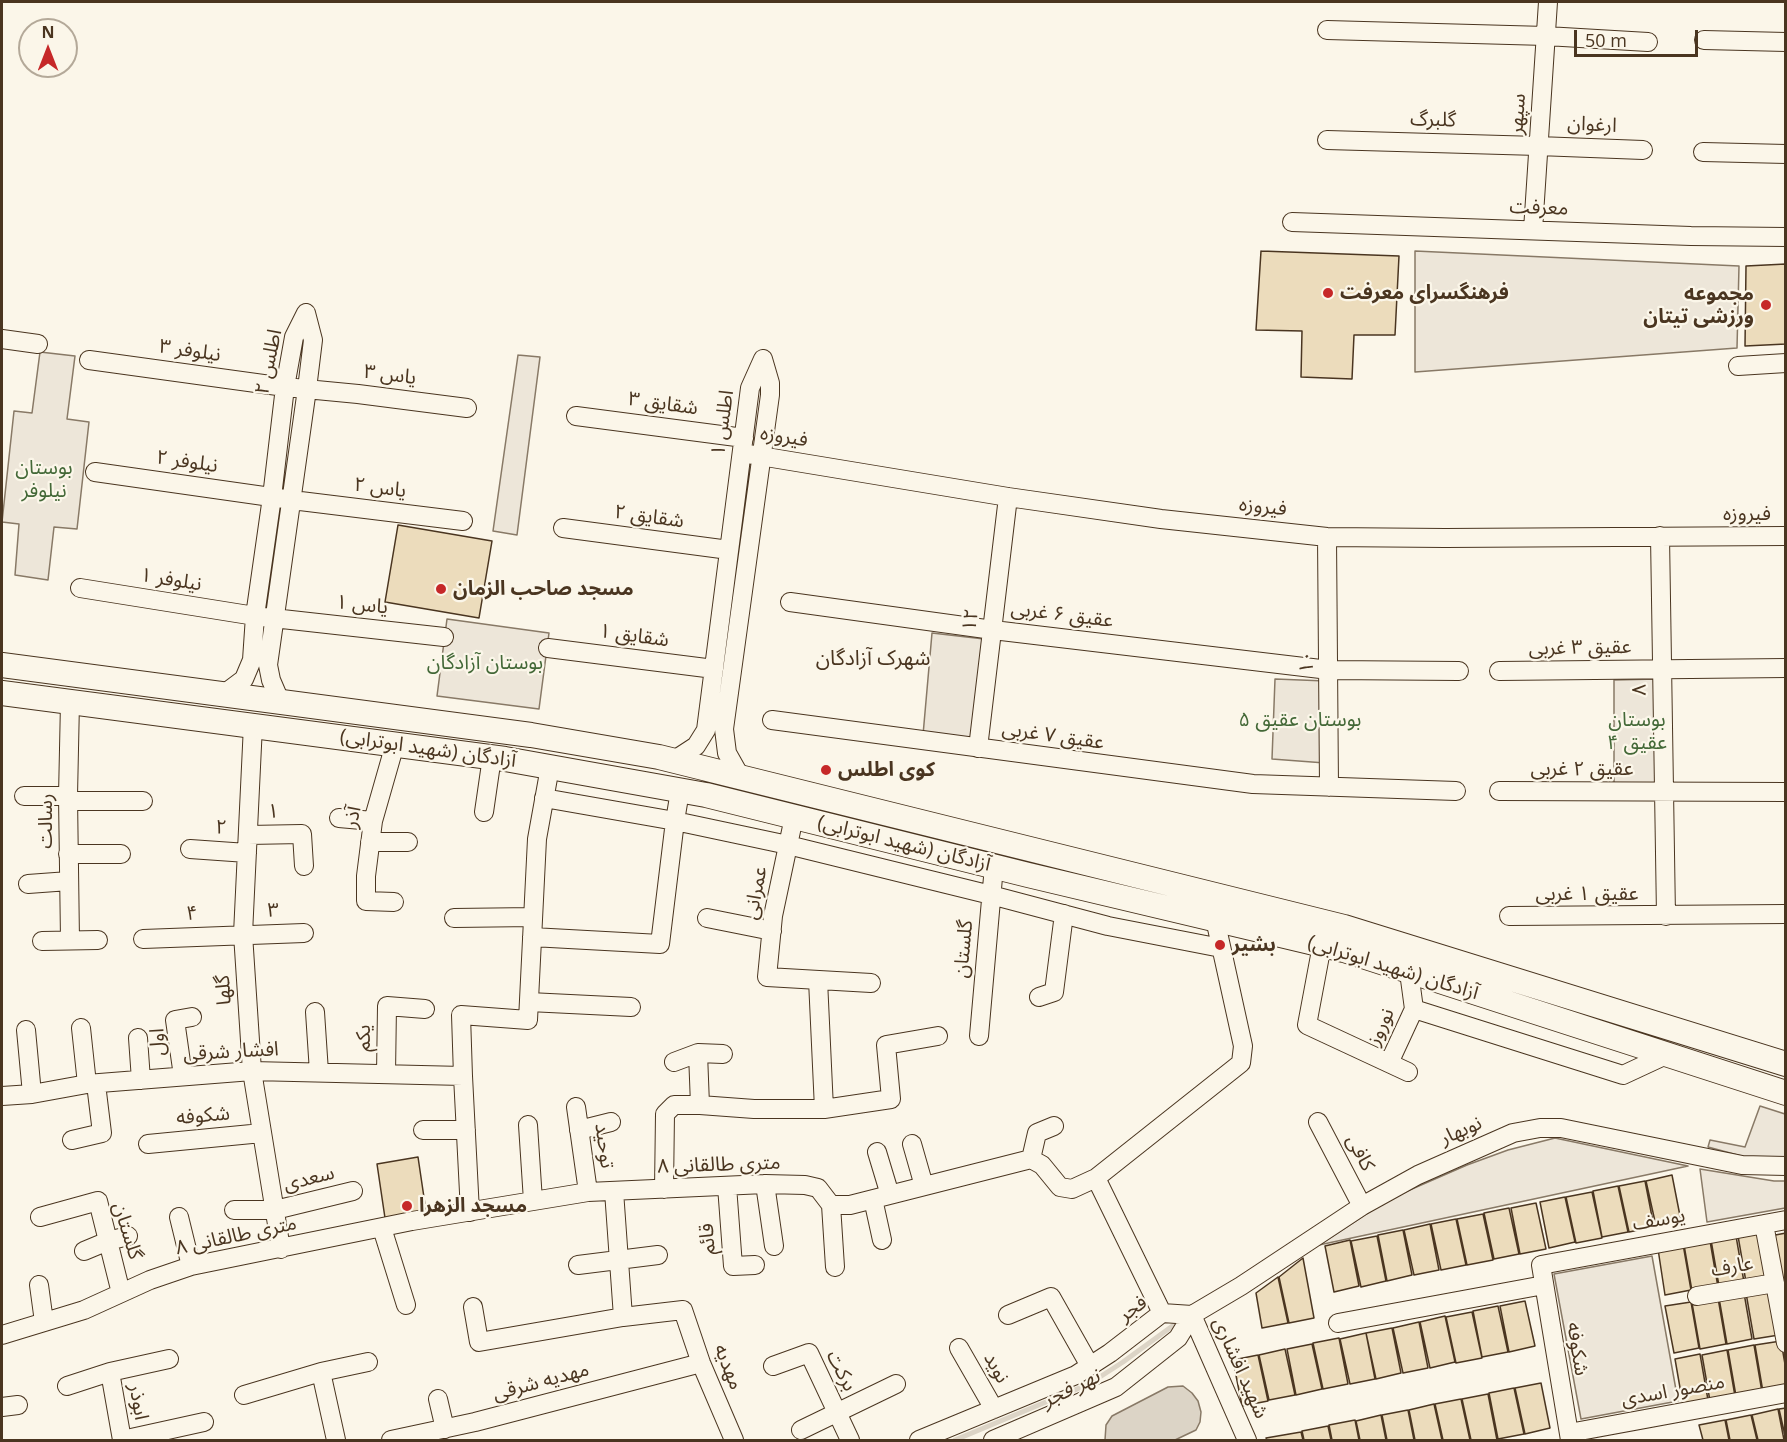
<!DOCTYPE html>
<meta charset="utf-8">
<style>
body{margin:0}
#map{position:relative;width:1787px;height:1442px;overflow:hidden;background:#fbf6e9;font-family:"Open Sans",sans-serif}
canvas{display:block}
.frame{position:absolute;inset:0;border:3px solid #4a3520;pointer-events:none}
.north{position:absolute;left:18px;top:18px;width:60px;height:60px;box-sizing:border-box;background:#fbf6e9;border:2px solid #b4a999;border-radius:50%;rotate:0deg;font-size:16px;font-weight:700;line-height:24px;text-align:center;color:#4a3520}
.north::after{content:'';display:block;margin:auto;width:21px;height:27px;background:#c62828;clip-path:polygon(50% 0,100% 100%,50% 72%,0 100%)}
.scale{position:absolute;left:1574px;top:30px;width:124px;height:27px;box-sizing:border-box;border:3px solid #4a3520;border-top:0;padding-left:8px;font-size:18px;line-height:21px;white-space:nowrap;color:#4a3520;-webkit-text-stroke:4px #fbf6e9;paint-order:stroke}
</style>
<div id="map">
<canvas width="1787" height="1442"></canvas>
<div class="frame"></div>
<div class="north">N</div>
<div class="scale">50 m</div>
</div>
<script>
const ctx = document.querySelector('canvas').getContext('2d');
ctx.lineJoin = 'round';
function fill(path, color) {
  ctx.fillStyle = color;
  ctx.fill(path, 'evenodd');
}
function shape(rows) {
  const path = new Path2D();
  for (const r of rows) {
    path.moveTo(r[0], r[1]);
    for (let i = 2; i < r.length; i += 2) path.lineTo(r[i], r[i + 1]);
  }
  return path;
}
function strokePath(path, color, width, dash) {
  ctx.strokeStyle = color;
  ctx.lineWidth = width;
  ctx.lineCap = dash ? 'butt' : 'round';
  ctx.setLineDash(dash || []);
  ctx.stroke(path);
}
function drawText(font, color, halo, rows, align = 'center') {
  ctx.font = font + ' "Open Sans","Noto Sans Arabic",sans-serif';
  ctx.lineWidth = 4.5;
  ctx.setLineDash([]);
  ctx.textBaseline = 'middle';
  ctx.strokeStyle = halo;
  ctx.fillStyle = color;
  for (const [text, x, y, turn = 0] of rows) {
    ctx.save();
    ctx.translate(x, y);
    ctx.rotate((+turn || 0) * Math.PI / 180);
    ctx.textAlign = isNaN(turn) ? turn : align;
    if (halo) ctx.strokeText(text, 0, 0);
    ctx.fillText(text, 0, 0);
    ctx.restore();
  }
}
const green = shape([
 [1415,251,1739,266,1737,348,1415,372,1415,251],
 [40,352,75,356,67,419,89,422,77,529,54,527,48,580,15,575,19,524,2,522,14,411,32,413,40,352],
 [518,355,540,357,517,535,493,531,518,355],
 [447,619,549,633,539,709,437,696,447,619],
 [932,633,984,639,973,739,923,735,932,633],
 [1275,679,1326,681,1325,763,1272,759,1275,679],
 [1658,679,1660,783,1614,783,1614,680,1658,679],
 [1760,1106,1785,1114,1785,1159,1745,1157,1708,1147,1710,1140,1745,1147,1760,1106],
 [1555,1138,1688,1166,1319,1245,1389,1199,1467,1165,1508,1150,1555,1138],
 [1700,1169,1774,1181,1785,1181,1785,1208,1707,1222,1700,1169],
 [1652,1256,1678,1401,1581,1419,1554,1274,1652,1256]
]);
const water = shape([
 [1183,1386,1192,1393,1198,1401,1201,1412,1200,1422,1196,1430,1175,1440,1105,1440,1106,1425,1112,1416,1168,1387,1183,1386]
]);
const stream = shape([
 [955,1440,1089,1384,1123,1362,1178,1322]
]);
const building = shape([
 [1261,251,1399,256,1395,335,1354,335,1352,379,1301,377,1302,331,1256,330,1261,251],
 [1786,264,1786,344,1745,346,1746,266,1786,264],
 [398,525,492,541,479,618,385,602,398,525],
 [418,1157,426,1211,385,1218,377,1164,418,1157],
 [1672,1175,1681,1221,1656,1226,1646,1181,1672,1175],
 [1645,1181,1654,1227,1629,1232,1619,1186,1645,1181],
 [1618,1186,1628,1232,1602,1237,1593,1191,1618,1186],
 [1592,1192,1602,1238,1576,1243,1566,1197,1592,1192],
 [1565,1197,1575,1242,1549,1248,1540,1202,1565,1197],
 [1536,1203,1546,1249,1520,1254,1511,1208,1536,1203],
 [1509,1208,1519,1254,1494,1259,1484,1213,1509,1208],
 [1483,1214,1493,1260,1467,1265,1457,1219,1483,1214],
 [1456,1219,1466,1265,1441,1270,1431,1224,1456,1219],
 [1430,1224,1439,1270,1414,1275,1404,1230,1430,1224],
 [1403,1230,1412,1275,1387,1281,1378,1235,1403,1230],
 [1763,1231,1771,1277,1746,1282,1738,1236,1763,1231],
 [1786,1233,1786,1281,1780,1282,1770,1236,1786,1233],
 [1377,1236,1386,1281,1361,1287,1351,1241,1377,1236],
 [1736,1236,1744,1282,1719,1286,1711,1240,1736,1236],
 [1350,1240,1359,1286,1334,1292,1325,1246,1350,1240],
 [1710,1241,1718,1287,1692,1291,1684,1245,1710,1241],
 [1683,1244,1691,1290,1665,1295,1658,1249,1683,1244],
 [1303,1258,1314,1318,1289,1323,1279,1277,1303,1258],
 [1278,1277,1288,1323,1262,1328,1256,1293,1278,1277],
 [1771,1289,1779,1335,1754,1339,1746,1293,1771,1289],
 [1744,1293,1752,1339,1727,1344,1719,1298,1744,1293],
 [1718,1298,1726,1344,1700,1349,1692,1303,1718,1298],
 [1525,1301,1535,1346,1509,1352,1500,1306,1525,1301],
 [1691,1302,1699,1348,1674,1353,1665,1306,1691,1302],
 [1498,1306,1508,1352,1482,1357,1473,1311,1498,1306],
 [1472,1312,1482,1358,1456,1363,1446,1317,1472,1312],
 [1445,1316,1455,1362,1430,1368,1420,1322,1445,1316],
 [1419,1322,1428,1368,1403,1373,1393,1328,1419,1322],
 [1392,1328,1401,1373,1376,1379,1366,1333,1392,1328],
 [1366,1333,1375,1379,1350,1384,1340,1339,1366,1333],
 [1339,1338,1348,1384,1323,1389,1313,1343,1339,1338],
 [1781,1341,1786,1370,1786,1388,1763,1392,1755,1345,1781,1341],
 [1312,1344,1322,1389,1296,1395,1287,1349,1312,1344],
 [1754,1345,1762,1392,1736,1396,1728,1350,1754,1345],
 [1285,1349,1295,1395,1269,1400,1259,1355,1285,1349],
 [1727,1350,1735,1396,1710,1401,1702,1355,1727,1350],
 [1700,1354,1708,1400,1683,1405,1675,1359,1700,1354],
 [1258,1355,1268,1401,1242,1406,1233,1360,1258,1355],
 [1541,1383,1550,1428,1525,1434,1515,1388,1541,1383],
 [1514,1388,1524,1434,1498,1439,1489,1393,1514,1388],
 [1488,1394,1497,1440,1471,1440,1462,1399,1488,1394],
 [1461,1399,1470,1440,1443,1440,1435,1404,1461,1399],
 [1434,1404,1442,1440,1415,1440,1409,1410,1434,1404],
 [1786,1408,1786,1440,1779,1409,1786,1408],
 [1778,1409,1784,1440,1758,1440,1752,1415,1778,1409],
 [1408,1410,1414,1440,1387,1440,1382,1415,1408,1410],
 [1381,1415,1386,1440,1360,1440,1356,1421,1381,1415],
 [1751,1415,1757,1440,1730,1440,1726,1420,1751,1415],
 [1355,1420,1359,1440,1332,1440,1329,1425,1355,1420],
 [1725,1420,1729,1440,1703,1440,1699,1425,1725,1420],
 [1328,1426,1331,1440,1304,1440,1302,1431,1328,1426],
 [1301,1432,1303,1440,1267,1440,1266,1438,1301,1432]
]);
const minor = shape([
 [1327,30,1546,36,1648,42],
 [1704,40,1786,42],
 [1327,140,1538,146,1643,150],
 [1703,152,1786,154],
 [1292,222,1691,236,1786,237],
 [1533,230,1548,2],
 [2,339,38,344],
 [89,360,285,387,358,394,467,408],
 [1738,366,1786,363],
 [576,416,744,438],
 [742,453,1008,497,1161,519,1327,537,1445,538,1786,536],
 [95,472,292,500,463,521],
 [563,528,729,550],
 [1660,536,1666,916],
 [1327,537,1329,787],
 [80,588,255,616,444,637],
 [790,602,993,630,1329,670,1459,671],
 [548,648,714,669],
 [1499,671,1786,668],
 [224,694,244,679,252,660,255,616,272,497,285,387,294,337,306,313],
 [280,701,271,680,268,665,307,389,313,340,306,313],
 [70,702,68,796,70,940],
 [772,720,1253,784,1456,791],
 [253,725,243,934,252,1071,281,1249],
 [978,748,1008,497],
 [673,761,696,746,706,730,750,388,763,359],
 [741,778,727,753,724,729,770,395,770,383,763,359],
 [1499,791,1786,792],
 [24,796,68,796],
 [544,798,675,821,788,845,991,895,1108,926,1221,948],
 [68,801,143,801],
 [484,812,492,757],
 [794,817,773,916,767,977,871,983],
 [339,818,373,821],
 [248,835,302,834,304,866],
 [370,842,408,842],
 [190,849,247,853],
 [68,854,121,854],
 [28,884,69,881],
 [394,902,366,901,366,876,373,821,395,744],
 [1509,916,1786,914],
 [454,918,533,917],
 [707,918,772,931],
 [532,937,660,944,675,821,680,791],
 [143,939,304,933],
 [42,941,98,940],
 [1322,945,1307,1025,1408,1072],
 [1409,972,1414,1009],
 [1039,997,1054,992,1064,914],
 [529,1002,631,1007],
 [1414,1009,1623,1075,1666,1055],
 [315,1012,319,1072],
 [81,1028,87,1084],
 [26,1030,32,1094],
 [979,1036,994,866],
 [138,1038,141,1080],
 [698,1053,700,1105],
 [674,1062,698,1053,723,1054],
 [1389,1063,1414,1009],
 [386,1074,387,1006,425,1009],
 [183,1076,175,1020,192,1017],
 [2,1096,32,1094,87,1084,252,1071,463,1076],
 [576,1107,588,1192],
 [824,1109,891,1099,886,1045,938,1036],
 [1318,1122,1362,1206],
 [528,1125,533,1201],
 [423,1130,466,1130],
 [579,1130,611,1122],
 [72,1140,102,1133,96,1084],
 [148,1144,262,1133],
 [912,1144,924,1186],
 [877,1152,890,1195],
 [1031,1159,1037,1133,1054,1126],
 [1096,1178,1162,1313],
 [765,1184,774,1246],
 [727,1186,733,1266,755,1265],
 [664,1189,665,1114,674,1105,700,1105,754,1109,824,1109,818,980],
 [614,1191,623,1317],
 [873,1199,882,1240],
 [831,1205,835,1267],
 [234,1210,275,1210,353,1191],
 [470,1212,463,1076,461,1015,528,1020,537,839,550,767],
 [40,1217,98,1201,121,1293],
 [179,1217,191,1266],
 [1764,1224,1786,1343],
 [382,1228,406,1305],
 [84,1251,108,1241,128,1236],
 [578,1265,658,1255],
 [39,1285,44,1322],
 [1697,1296,1775,1283],
 [473,1307,479,1342,623,1317,683,1310,701,1363,734,1440],
 [1008,1315,1051,1297,1090,1366],
 [1192,1315,1247,1440],
 [1338,1323,1544,1285],
 [2,1335,84,1310,150,1280,191,1266,412,1221,588,1192,765,1184,805,1185,818,1188,831,1205,850,1205,1031,1159,1042,1165,1060,1187,1072,1189,1096,1178,1241,1063,1243,1046,1215,919],
 [959,1348,994,1409],
 [773,1366,809,1353,850,1440],
 [110,1372,122,1440],
 [321,1372,336,1440],
 [67,1386,110,1372,169,1359],
 [244,1395,321,1372,368,1362],
 [438,1399,445,1429],
 [2,1407,18,1405],
 [801,1430,896,1384],
 [1569,1433,1786,1393],
 [122,1440,204,1422],
 [391,1440,475,1422,701,1363],
 [919,1440,1076,1375,1110,1353,1162,1313,1192,1315],
 [993,1440,1116,1387,1178,1338,1192,1315,1241,1286,1362,1206,1418,1175,1513,1133,1540,1128,1561,1128,1742,1165,1786,1166],
 [1570,1440,1541,1265,1786,1220]
]);
const major = shape([
 [2,665,531,735,659,757,1344,927,1786,1064],
 [2,693,505,759,706,795,1028,875,1344,950,1786,1093]
]);
const markers = [
 [1328,293,6,"#c62828"],
 [1766,305,6,"#c62828"],
 [441,589,6,"#c62828"],
 [826,770,6,"#c62828"],
 [1220,945,6,"#c62828"],
 [407,1206,6,"#c62828"]
];
const streetNames = [
 ["سپهر",1518,114,-86],
 ["گلبرگ",1433,120,2],
 ["ارغوان",1592,125,3],
 ["معرفت",1539,208,2],
 ["نیلوفر ۳",190,351,8],
 ["اطلس ۲",269,362,-78],
 ["یاس ۳",390,375,7],
 ["شقایق ۳",663,404,8],
 ["اطلس ۱",723,423,-82],
 ["فیروزه",784,437,9],
 ["نیلوفر ۲",187,462,8],
 ["یاس ۲",380,488,7],
 ["فیروزه",1263,507,6],
 ["فیروزه",1747,514],
 ["شقایق ۲",649,517,8],
 ["نیلوفر ۱",171,580,9],
 ["یاس ۱",362,605,6],
 ["عقیق ۶ غربی",1062,615,7],
 ["۱۲",971,620,-83],
 ["شقایق ۱",634,636,8],
 ["عقیق ۳ غربی",1580,648,-1],
 ["۱۰",1307,662,-91],
 ["۸",1640,690,-91],
 ["عقیق ۷ غربی",1053,736,8],
 ["آزادگان (شهید ابوترابی)",428,749,8],
 ["عقیق ۲ غربی",1582,769],
 ["۱",273,812,-1],
 ["آذر",353,817,-78],
 ["رسالت",46,821,-90],
 ["۲",221,828,4],
 ["آزادگان (شهید ابوترابی)",904,844,14],
 ["عمرانی",756,893,-79],
 ["عقیق ۱ غربی",1587,894],
 ["۳",273,911,-1],
 ["۴",192,914,-3],
 ["گلستان",964,949,-85],
 ["آزادگان (شهید ابوترابی)",1393,968,17],
 ["گلها",224,990,-94],
 ["نوروز",1381,1027,-65],
 ["یکم",364,1038,-89],
 ["اول",158,1042,-92],
 ["افشار شرقی",231,1052,-3],
 ["شکوفه",203,1116,-5],
 ["نوبهار",1461,1131,-24],
 ["توحید",604,1146,82],
 ["کافی",1360,1153,63],
 ["۸ متری طالقانی",719,1165,-2],
 ["سعدی",309,1179,-14],
 ["یوسف",1659,1220,-10],
 ["گلستان",127,1231,73],
 ["۸ متری طالقانی",236,1236,-12],
 ["قائم",708,1239,-94],
 ["عارف",1732,1267,-10],
 ["فجر",1133,1309,-35],
 ["شکوفه",1577,1349,81],
 ["مهدیه",728,1367,68],
 ["نوید",996,1368,61],
 ["شهید افشاری",1240,1368,66],
 ["برکت",841,1371,63],
 ["مهدیه شرقی",541,1382,-15],
 ["منصور اسدی",1673,1391,-10],
 ["ابوذر",138,1402,80]
];
const poiNames = [
 ["فرهنگسرای معرفت",1340,293],
 ["مجموعه",1754,294,"right"],
 ["ورزشی تیتان",1754,317,"right"],
 ["مسجد صاحب الزمان",453,589],
 ["کوی اطلس",838,770],
 ["بشیر",1232,945],
 ["مسجد الزهرا",419,1206]
];
const parkNames = [
 ["بوستان",44,468],
 ["نیلوفر",44,491],
 ["بوستان آزادگان",485,663],
 ["بوستان عقیق ۵",1300,720],
 ["بوستان",1637,720],
 ["عقیق ۴",1637,743]
];
const neighbourhoodNames = [
 ["شهرک آزادگان",873,659]
];
const waterNames = [
 ["نهر فجر",1071,1389,-26]
];
fill(green, '#ede6d9');
strokePath(green, '#887966', 1.5);
fill(water, '#dcd4c6');
strokePath(water, '#887966', 1.5);
strokePath(stream, '#dcd4c6', 5);
fill(building, '#ecdcbc');
strokePath(building, '#4a3520', 1.5);
strokePath(minor, '#4a3520', 20);
strokePath(major, '#4a3520', 26);
strokePath(minor, '#fbf6e9', 18);
strokePath(major, '#fbf6e9', 24);
for (const [x, y, r, color] of markers) {
  const dot = new Path2D();
  dot.arc(x, y, r, 0, 2 * Math.PI);
  ctx.fillStyle = color;
  ctx.fill(dot);
  strokePath(dot, '#fbf6e9', 2);
}
drawText('20px', '#4a3520', '#fbf6e9', streetNames);
drawText('bold 20px', '#4a3520', '#fbf6e9', poiNames, 'left');
drawText('20px', '#436837', '#fbf6e9', parkNames);
drawText('21px', '#4a3520', '#fbf6e9', neighbourhoodNames);
drawText('italic 21px', '#4a3520', '#fbf6e9', waterNames);
</script>
